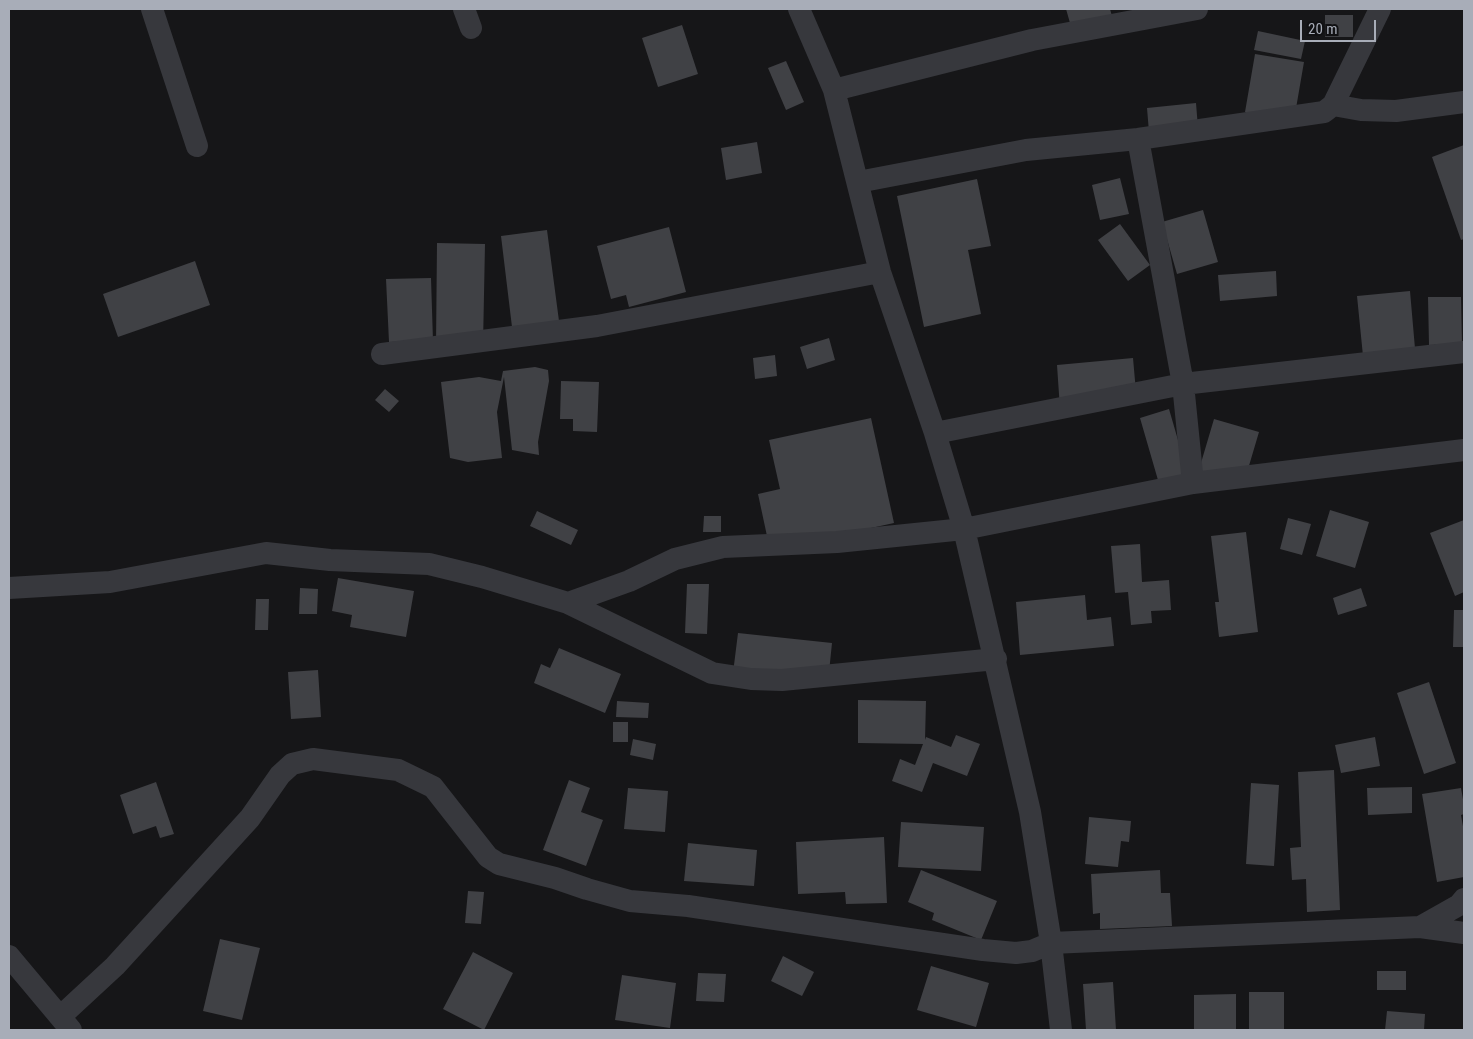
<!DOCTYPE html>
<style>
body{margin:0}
#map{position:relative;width:1473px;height:1039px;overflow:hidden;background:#161618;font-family:"Roboto Condensed",sans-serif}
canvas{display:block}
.frame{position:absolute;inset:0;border:10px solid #a8adb8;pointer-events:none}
.scale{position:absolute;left:1300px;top:20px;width:76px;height:22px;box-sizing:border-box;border:2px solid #a8adb8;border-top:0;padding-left:6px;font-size:15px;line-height:18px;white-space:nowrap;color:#a8adb8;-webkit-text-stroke:4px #111113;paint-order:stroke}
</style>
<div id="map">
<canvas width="1473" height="1039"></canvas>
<div class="frame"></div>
<div class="scale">20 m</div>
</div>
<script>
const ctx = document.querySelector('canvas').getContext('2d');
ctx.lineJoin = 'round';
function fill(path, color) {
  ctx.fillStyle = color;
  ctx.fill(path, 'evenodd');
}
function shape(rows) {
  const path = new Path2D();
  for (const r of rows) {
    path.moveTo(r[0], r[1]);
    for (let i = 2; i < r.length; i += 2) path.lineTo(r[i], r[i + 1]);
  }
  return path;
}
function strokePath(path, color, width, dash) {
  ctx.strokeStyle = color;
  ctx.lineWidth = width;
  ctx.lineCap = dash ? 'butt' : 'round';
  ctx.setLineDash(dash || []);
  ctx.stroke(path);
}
const building = shape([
 [1066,9,1110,9,1112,16,1072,30],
 [1325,15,1353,15,1353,37,1325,37],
 [682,25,698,74,658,87,642,38],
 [1258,31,1305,41,1301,59,1254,50],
 [1255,54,1304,62,1294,120,1245,112],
 [786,61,804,102,786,110,768,68],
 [1196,103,1198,128,1149,132,1147,108],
 [757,142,762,173,726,180,721,148],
 [1464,145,1464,239,1461,240,1432,157],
 [1120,178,1129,214,1100,220,1092,185],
 [977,179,991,246,968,250,981,314,924,327,897,196],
 [1203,210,1218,262,1177,274,1162,222],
 [1120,224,1150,265,1128,281,1098,240],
 [669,227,686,292,629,307,626,295,611,299,597,246],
 [547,230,559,321,512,327,501,236],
 [437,243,485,244,483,345,436,345],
 [195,261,210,305,118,337,103,294],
 [1276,271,1277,296,1220,301,1218,275],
 [431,278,433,341,389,342,386,279],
 [1410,291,1416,360,1364,366,1357,296],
 [1428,297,1461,297,1462,344,1429,345],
 [829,338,835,360,807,369,800,347],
 [775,355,777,376,755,379,753,358],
 [1133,358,1137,403,1060,409,1057,365],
 [535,367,548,370,549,381,538,442,539,455,512,450,504,377,497,412,502,458,468,462,450,458,441,382,479,377,501,381,503,371],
 [561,381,599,382,597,432,573,431,573,419,560,419],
 [385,389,399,401,389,412,375,400],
 [1169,409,1189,478,1160,487,1140,418],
 [871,418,894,523,770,550,758,494,780,489,769,440],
 [1214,419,1259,432,1243,486,1198,473],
 [1330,510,1369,522,1355,568,1316,556],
 [537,511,578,530,571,545,530,526],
 [704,516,721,516,721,532,703,532],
 [1288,518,1311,524,1302,555,1280,549],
 [1464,520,1464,592,1455,596,1430,533],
 [1246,532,1258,632,1219,637,1215,602,1219,602,1211,536],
 [1140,544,1142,582,1169,580,1171,610,1151,611,1152,623,1131,625,1128,592,1115,593,1111,546],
 [338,578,414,591,406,637,350,627,352,615,332,611],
 [687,584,709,584,707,634,685,633],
 [300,588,318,589,317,614,299,614],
 [1361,588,1367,606,1338,615,1333,598],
 [1085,595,1087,620,1111,617,1114,646,1020,655,1016,602],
 [256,599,269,599,268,630,255,630],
 [1454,610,1464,610,1464,647,1453,647],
 [738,633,832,643,828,682,733,673],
 [559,648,621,674,605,713,534,683,541,664,550,668],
 [318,670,321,717,291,719,288,672],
 [1429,682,1456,763,1424,774,1397,693],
 [858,700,926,701,925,740,926,737,951,747,956,735,980,744,967,776,933,763,922,792,892,781,900,759,915,765,923,744,858,743],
 [617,701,649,703,648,718,616,717],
 [613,722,628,722,628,742,613,742],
 [1375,737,1380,766,1341,773,1335,745],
 [633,739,656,744,653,760,630,755],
 [1334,770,1340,910,1307,912,1306,879,1292,880,1290,848,1301,847,1298,772],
 [569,780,590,788,581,812,603,820,586,866,543,850],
 [156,782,174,834,160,838,156,826,133,834,120,795],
 [1251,783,1279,785,1274,866,1246,864],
 [1412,787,1412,813,1368,815,1367,788],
 [628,788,668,791,665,832,624,829],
 [1461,788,1464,805,1464,814,1461,815,1464,832,1464,877,1437,882,1422,794],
 [1089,817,1131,821,1129,842,1121,841,1118,867,1085,864],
 [901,822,984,827,981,871,898,867],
 [884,837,887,903,846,904,845,892,798,894,796,842],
 [688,843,757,850,754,886,684,881],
 [921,870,997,901,981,940,932,920,934,913,908,902],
 [1160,870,1161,893,1170,893,1172,926,1100,929,1100,913,1093,914,1091,874],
 [468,891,484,892,481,924,465,923],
 [220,939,260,948,242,1020,203,1011],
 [473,952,513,973,484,1030,443,1009],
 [783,956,814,972,802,996,771,981],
 [931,966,989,983,976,1027,917,1010],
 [1377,971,1406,971,1406,990,1377,990],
 [698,973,726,974,724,1002,696,1001],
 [622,975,676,983,670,1028,615,1020],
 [1113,982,1116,1030,1086,1030,1083,984],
 [1249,992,1284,992,1284,1030,1249,1030],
 [1236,994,1236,1030,1194,1030,1194,995],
 [1387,1011,1425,1014,1424,1030,1385,1030]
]);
const street = shape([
 [152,9,197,146],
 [464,9,471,28],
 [799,9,834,90,880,272,935,433,964,529,1030,812,1051,943,1061,1030],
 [834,90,1032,40,1197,9],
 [1333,105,1361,110,1396,111,1464,102],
 [1138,139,1183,384,1193,483],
 [858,182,1026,150,1138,139,1324,112,1333,105,1380,9],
 [382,354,597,326,880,272],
 [935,433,1183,384,1464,352],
 [9,588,110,582,266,553,330,560,429,564,482,577,568,603,712,673,751,679,782,680,996,659],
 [568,603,629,581,675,559,723,547,837,542,964,529,1193,483,1464,450],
 [1420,927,1464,933],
 [9,956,71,1030],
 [61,1016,115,966,250,818,280,775,292,764,313,759,398,770,433,787,488,857,499,864,555,878,587,889,630,901,688,906,983,950,1016,953,1032,951,1051,943,1420,927,1459,905,1464,899]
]);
fill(building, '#404145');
strokePath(street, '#37383d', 22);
</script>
